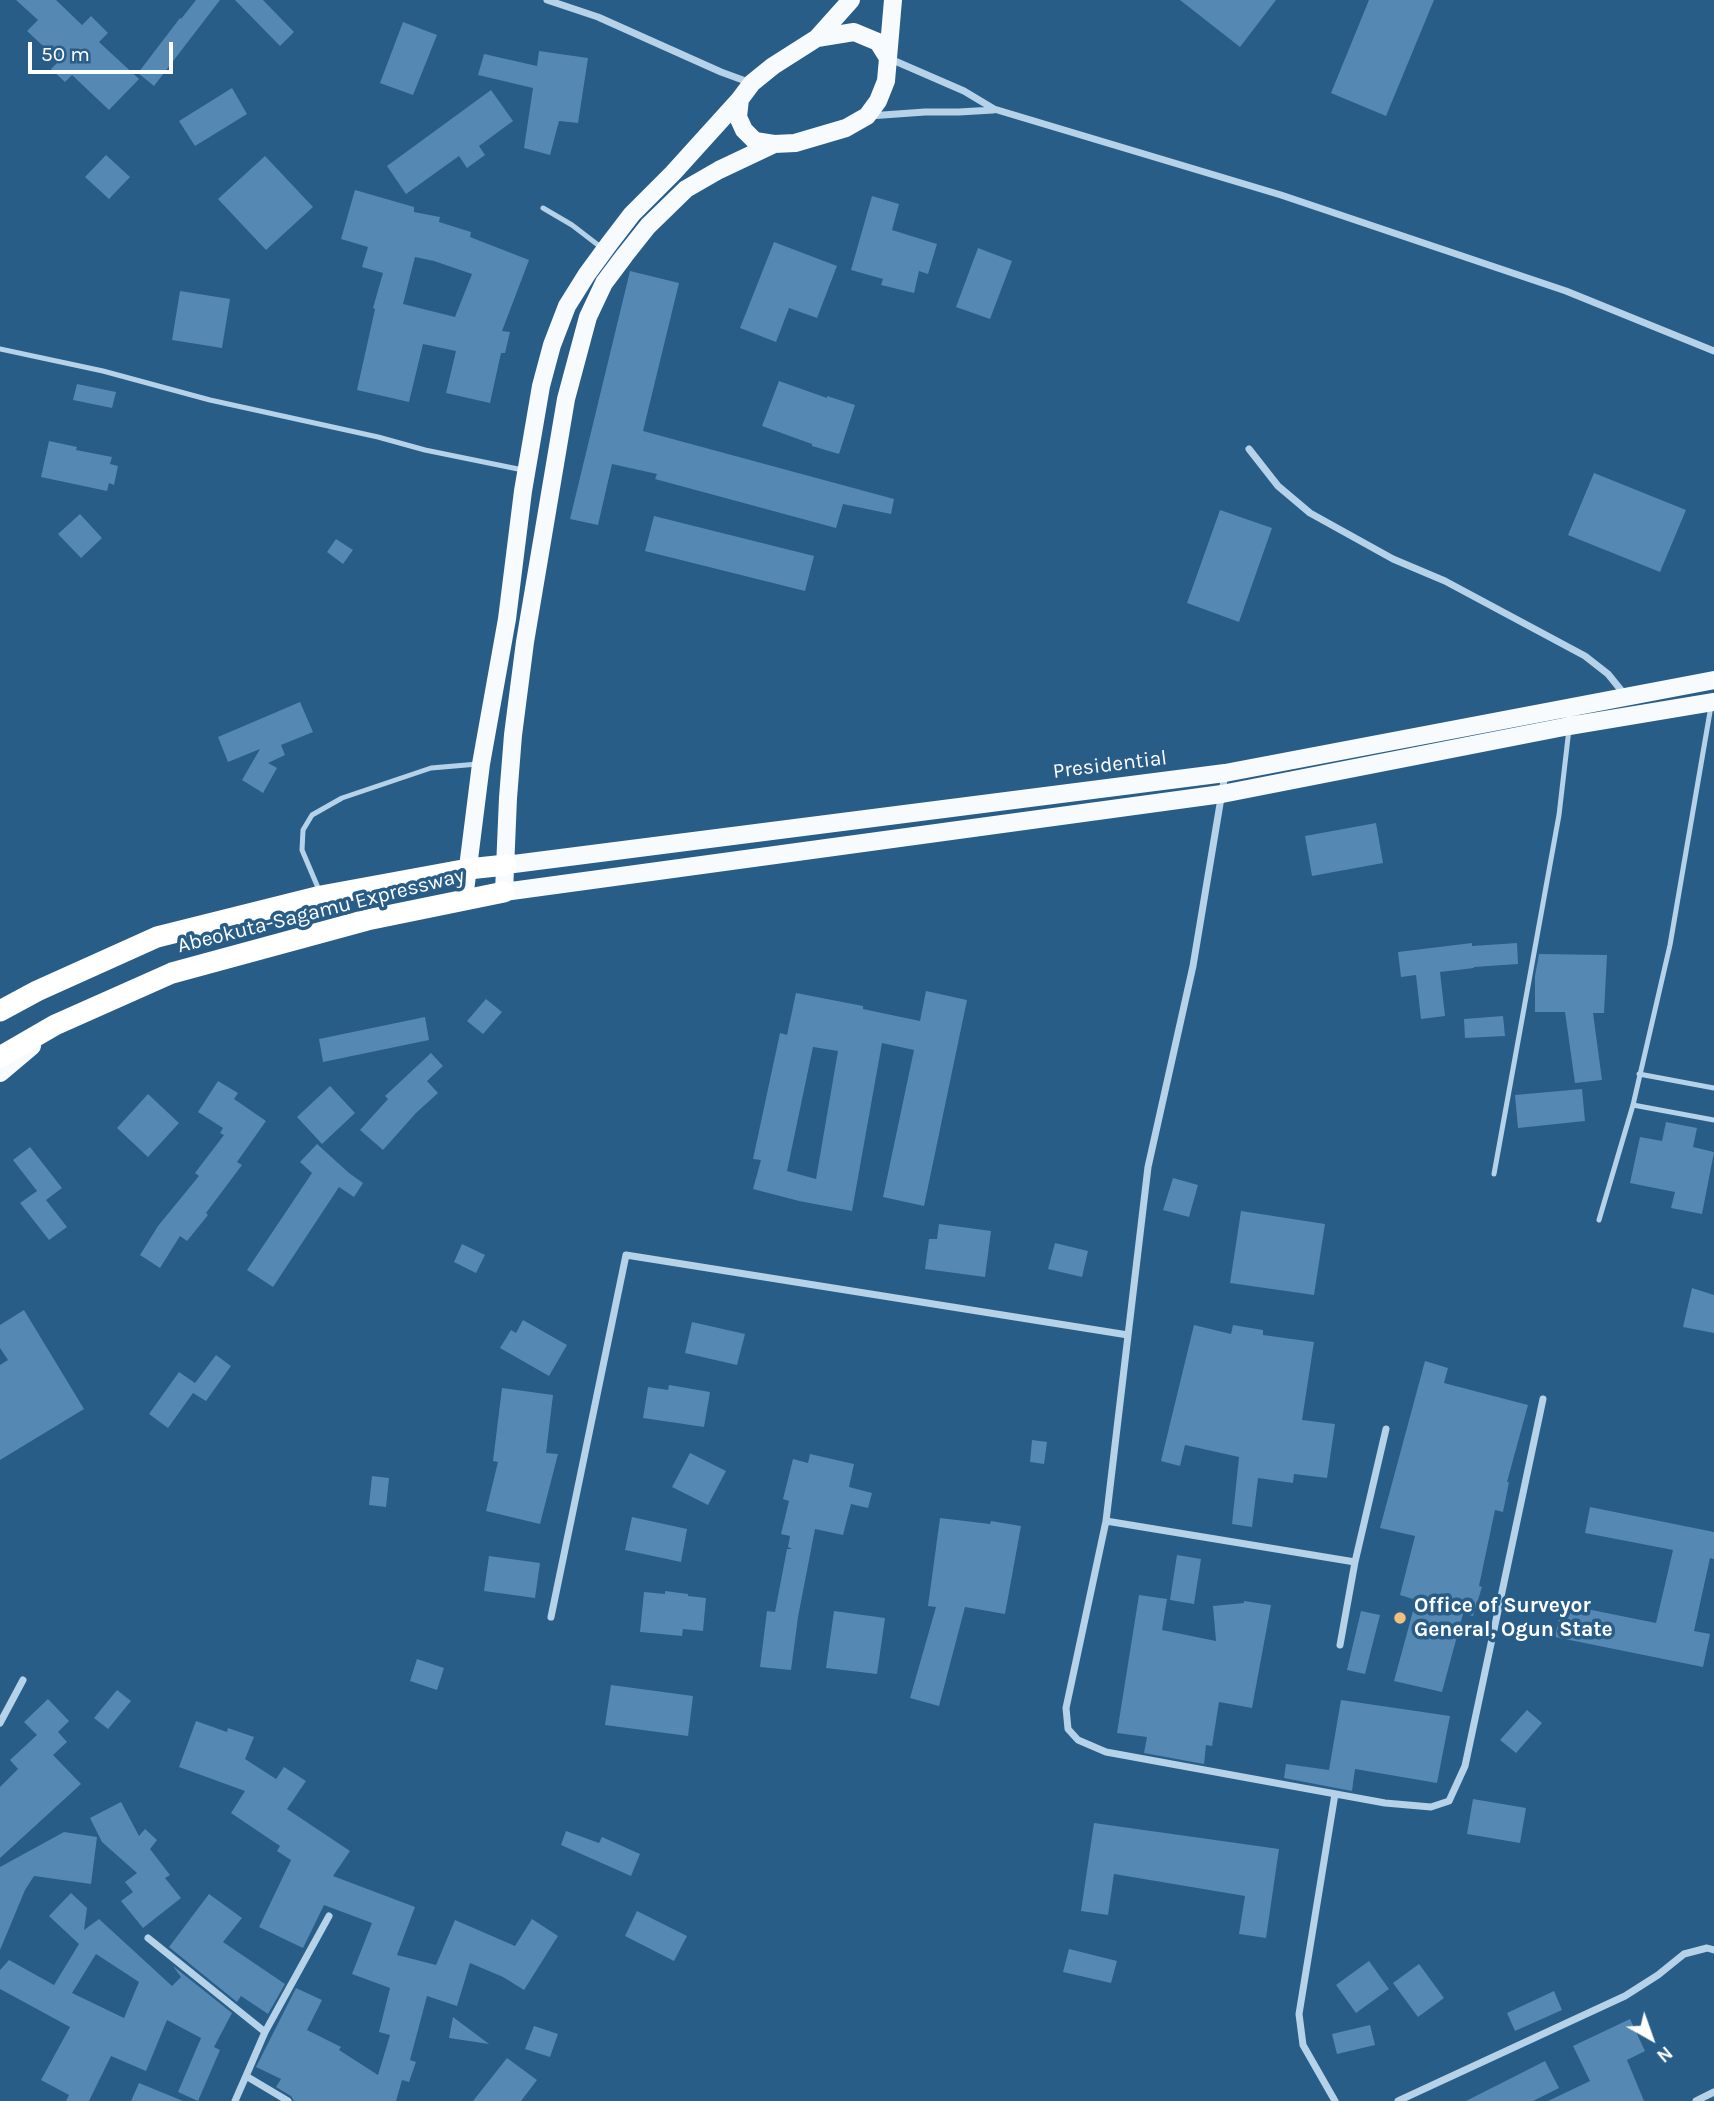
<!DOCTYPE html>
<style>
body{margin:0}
#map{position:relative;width:1714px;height:2101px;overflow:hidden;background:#285d88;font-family:Karla,sans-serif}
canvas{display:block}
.north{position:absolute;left:1616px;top:2003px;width:70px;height:70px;-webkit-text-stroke:5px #285d88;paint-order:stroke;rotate:140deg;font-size:19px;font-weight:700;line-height:28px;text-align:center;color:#fff}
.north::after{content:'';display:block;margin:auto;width:24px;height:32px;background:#fff;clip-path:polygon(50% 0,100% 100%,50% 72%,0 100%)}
.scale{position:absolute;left:28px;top:42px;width:145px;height:32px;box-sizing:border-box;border:4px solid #fff;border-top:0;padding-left:9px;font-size:21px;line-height:24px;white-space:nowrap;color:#fff;-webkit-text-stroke:5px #285d88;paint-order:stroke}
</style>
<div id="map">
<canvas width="1714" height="2101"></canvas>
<div class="north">N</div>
<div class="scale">50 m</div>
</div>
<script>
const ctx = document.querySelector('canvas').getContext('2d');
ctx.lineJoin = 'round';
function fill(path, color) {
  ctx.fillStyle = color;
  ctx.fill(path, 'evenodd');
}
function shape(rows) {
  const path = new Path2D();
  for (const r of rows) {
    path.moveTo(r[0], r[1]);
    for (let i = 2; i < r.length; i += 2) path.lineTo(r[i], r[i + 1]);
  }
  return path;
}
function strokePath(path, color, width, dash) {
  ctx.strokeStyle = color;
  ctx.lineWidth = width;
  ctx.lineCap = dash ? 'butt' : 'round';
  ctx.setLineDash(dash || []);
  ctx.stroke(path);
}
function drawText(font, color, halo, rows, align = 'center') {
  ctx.font = font + ' Karla,sans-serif';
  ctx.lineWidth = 7;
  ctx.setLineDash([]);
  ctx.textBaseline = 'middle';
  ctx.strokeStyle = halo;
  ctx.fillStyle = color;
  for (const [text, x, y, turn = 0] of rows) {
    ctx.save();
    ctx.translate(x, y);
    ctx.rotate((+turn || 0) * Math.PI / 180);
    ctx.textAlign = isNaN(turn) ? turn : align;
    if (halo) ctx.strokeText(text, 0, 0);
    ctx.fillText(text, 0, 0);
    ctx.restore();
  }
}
const building = shape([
 [16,0,56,0,82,25,91,16,108,33,99,42,139,79,109,110,72,75,65,82,51,69,59,61,27,31,38,20],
 [196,0,220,0,154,86,138,73,180,18,181,19],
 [235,0,263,0,294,32,280,46],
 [1180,0,1276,0,1240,47],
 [1369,0,1434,0,1386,116,1331,93],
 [403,22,437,35,413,95,380,83],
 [539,51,588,58,578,123,559,121,550,155,524,148,533,88,478,75,484,54,537,66],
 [232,88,247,114,195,146,179,121],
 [491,90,513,121,479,146,485,155,467,168,459,156,406,194,387,166],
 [106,155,130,177,109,199,85,177],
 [265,156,313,207,266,250,218,199],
 [355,190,414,207,414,212,440,217,439,222,471,232,470,237,529,260,502,331,510,332,505,353,501,353,490,403,446,393,456,351,423,344,409,402,357,390,375,309,373,308,383,273,362,267,368,247,341,239],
 [415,257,434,261,472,274,455,317,403,304],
 [872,196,899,204,892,230,937,244,928,274,919,271,914,293,881,285,883,279,851,270],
 [774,242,837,266,817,318,789,308,776,342,740,328],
 [978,248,1012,261,990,319,956,307],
 [630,271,679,283,643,431,894,499,891,514,843,504,836,528,655,479,657,474,612,464,598,525,570,519],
 [180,291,230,299,222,348,172,340],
 [779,381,827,398,827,396,855,405,839,454,812,446,812,444,762,426],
 [77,384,116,392,112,408,73,400],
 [49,441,77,447,76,450,112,457,110,464,118,466,114,485,109,483,107,491,41,477],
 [1594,473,1686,510,1660,572,1568,535],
 [1220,510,1272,528,1239,622,1187,603],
 [80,514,102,538,81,558,58,534],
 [654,516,814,556,805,591,645,551],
 [336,539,353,550,343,564,327,552],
 [300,702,313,732,281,745,285,755,268,763,277,768,263,793,242,780,260,749,228,762,218,737],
 [1376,823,1383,863,1312,876,1305,836],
 [1472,943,1472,946,1517,943,1518,964,1474,967,1474,968,1440,972,1445,1016,1421,1019,1416,975,1401,977,1398,952],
 [1539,954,1607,955,1604,1013,1593,1013,1602,1080,1575,1083,1565,1012,1535,1012,1535,976],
 [926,991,967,1000,924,1206,883,1197,914,1050,882,1043,852,1211,799,1201,753,1189,761,1160,753,1159,780,1033,787,1035,796,993,863,1006,863,1009,920,1021],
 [813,1047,838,1051,816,1179,787,1171],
 [486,999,502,1012,483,1034,467,1021],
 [1503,1016,1505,1036,1465,1038,1464,1019],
 [425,1017,429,1040,323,1062,319,1039],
 [431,1053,443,1066,427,1081,438,1093,416,1113,383,1150,360,1130,388,1099,385,1096],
 [218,1081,238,1093,234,1099,266,1121,237,1162,242,1165,206,1213,208,1215,187,1241,180,1236,160,1268,140,1255,158,1226,199,1176,195,1173,224,1135,220,1133,223,1128,198,1112],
 [330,1086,355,1113,322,1144,297,1117],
 [1582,1089,1585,1121,1518,1128,1515,1095],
 [148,1094,179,1123,148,1157,117,1128],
 [1666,1122,1697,1128,1693,1147,1714,1152,1702,1214,1671,1208,1675,1192,1630,1183,1640,1137,1662,1141],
 [317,1144,349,1173,363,1183,354,1197,339,1187,273,1287,247,1270,312,1173,300,1162],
 [30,1147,62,1188,46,1200,67,1227,49,1240,20,1203,37,1191,13,1160],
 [1173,1178,1198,1185,1189,1217,1163,1210],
 [1241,1211,1325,1224,1314,1295,1230,1283],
 [939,1224,991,1231,985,1277,925,1269,929,1239,937,1239],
 [1055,1243,1088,1251,1082,1277,1048,1269],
 [462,1244,485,1255,476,1273,454,1262],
 [1692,1288,1714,1295,1714,1333,1683,1327],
 [24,1310,84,1409,0,1460,0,1365,8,1360,0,1348,0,1325],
 [523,1320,567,1345,549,1376,500,1348,511,1330,516,1333],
 [692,1322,745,1334,737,1365,685,1353],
 [1194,1325,1231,1334,1233,1325,1263,1330,1263,1335,1314,1342,1302,1420,1335,1424,1327,1478,1294,1474,1293,1483,1258,1478,1252,1527,1232,1524,1239,1457,1185,1445,1180,1466,1161,1461],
 [216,1355,231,1366,206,1401,193,1393,168,1428,149,1414,179,1372,195,1383],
 [1425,1361,1448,1368,1444,1383,1528,1405,1507,1482,1509,1482,1503,1512,1495,1510,1479,1586,1482,1587,1473,1616,1463,1614,1442,1692,1394,1681,1416,1600,1400,1595,1415,1536,1380,1528],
 [669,1385,710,1392,704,1427,643,1418,648,1387,668,1390],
 [502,1388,553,1395,546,1453,558,1454,540,1524,486,1511,498,1462,493,1461],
 [1032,1440,1047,1442,1044,1464,1030,1462],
 [690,1453,726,1471,708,1505,672,1487],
 [810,1454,854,1464,849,1487,872,1493,868,1508,851,1504,843,1535,815,1529,798,1617,791,1670,760,1667,767,1611,775,1612,787,1549,792,1549,788,1547,790,1536,781,1534,789,1501,783,1499,793,1459,808,1463],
 [372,1476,389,1478,386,1507,369,1505],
 [1590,1507,1714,1532,1714,1559,1710,1558,1694,1631,1710,1634,1703,1667,1555,1637,1562,1604,1656,1623,1673,1550,1585,1533],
 [632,1517,687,1529,681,1562,625,1550],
 [940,1518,990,1524,991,1521,1021,1526,1005,1614,965,1607,939,1706,910,1698,936,1607,928,1606],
 [1177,1555,1201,1559,1194,1604,1170,1600],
 [489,1556,540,1563,535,1598,484,1591],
 [665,1591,688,1594,688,1596,706,1598,703,1631,683,1629,682,1636,640,1632,644,1592,665,1594],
 [1139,1595,1167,1599,1162,1630,1216,1641,1213,1606,1244,1603,1244,1601,1271,1605,1252,1708,1219,1702,1212,1746,1206,1745,1204,1764,1144,1753,1147,1737,1117,1733],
 [834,1611,885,1618,877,1674,826,1668],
 [1361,1611,1380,1615,1365,1674,1347,1670],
 [417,1659,444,1668,437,1690,410,1681],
 [611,1685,693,1696,688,1736,605,1725],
 [117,1690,131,1701,108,1729,94,1718],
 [48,1699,69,1721,58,1732,67,1742,53,1755,81,1784,0,1858,0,1787,18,1769,10,1760,37,1735,24,1722],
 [1341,1700,1450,1716,1437,1783,1355,1769,1352,1791,1284,1778,1286,1764,1329,1770],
 [1527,1710,1542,1723,1516,1753,1500,1740],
 [196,1721,227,1732,228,1728,254,1737,245,1759,276,1779,284,1767,306,1781,287,1809,350,1851,333,1876,415,1907,397,1955,436,1965,455,1920,515,1946,532,1919,558,1936,524,1990,503,1977,470,1963,457,2006,427,1996,410,2060,416,2062,409,2082,402,2080,396,2101,294,2101,291,2096,276,2087,281,2079,256,2067,296,1988,322,2000,307,2030,341,2047,339,2050,378,2075,390,2035,379,2032,390,1988,352,1974,372,1923,324,1905,303,1948,259,1927,291,1860,277,1851,280,1846,231,1813,245,1791,179,1767],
 [1473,1799,1526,1808,1520,1843,1467,1834],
 [121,1802,139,1836,145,1829,157,1840,150,1849,170,1875,165,1878,181,1898,143,1928,121,1901,133,1892,125,1882,137,1873,102,1842,90,1818],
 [1094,1823,1279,1849,1266,1938,1239,1934,1245,1896,1114,1874,1108,1915,1081,1911],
 [566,1831,599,1843,602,1837,640,1854,631,1876,561,1845],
 [64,1832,97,1837,91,1884,34,1876,25,1890,0,1950,0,1867],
 [71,1893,87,1908,84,1930,99,1919,172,1986,181,1977,173,1966,232,2013,214,2047,220,2050,198,2101,178,2092,201,2038,167,2020,146,2071,111,2056,89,2101,66,2101,69,2095,41,2080,70,2027,0,1989,0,1970,9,1960,54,1985,79,1944,49,1916],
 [96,1954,139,1982,124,2018,72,1993],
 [209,1894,242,1918,223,1942,285,1984,268,2014,241,1996,237,2002,169,1947],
 [637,1911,687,1936,674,1961,625,1936],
 [1069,1949,1117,1961,1111,1983,1063,1972],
 [1369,1961,1389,1989,1356,2013,1336,1985],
 [1419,1964,1444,1998,1418,2017,1393,1983],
 [1554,1991,1562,2010,1515,2031,1507,2013],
 [453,2017,489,2044,449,2038],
 [1630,2019,1645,2051,1627,2060,1644,2101,1548,2101,1590,2081,1573,2046],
 [1370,2025,1375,2045,1337,2054,1332,2034],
 [534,2026,558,2034,550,2057,525,2049],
 [507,2058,537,2080,521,2101,473,2101],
 [1545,2061,1559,2088,1533,2101,1466,2101],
 [139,2083,183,2101,131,2101]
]);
const lane = shape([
 [543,208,572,225,602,248],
 [0,349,103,371,210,400,378,437,425,450,523,470],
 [319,890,302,850,303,830,312,815,342,798,431,768,478,764],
 [1639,1074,1714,1088],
 [1633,1105,1714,1120],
 [1494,1174,1559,815,1569,729],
 [1599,1220,1633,1105,1670,945,1711,706]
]);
const street = shape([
 [547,0,598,17,721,72,751,83],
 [888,58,964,91,994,109,1281,195,1566,291,1714,351],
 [869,116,925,112,959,112,993,110],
 [1249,449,1278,486,1310,513,1393,559,1445,581,1585,656,1608,674,1625,695],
 [1225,774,1193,966,1148,1167,1106,1521,1066,1708,1068,1729,1078,1740,1106,1752,1385,1803,1431,1807,1449,1801,1465,1766,1543,1399],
 [1106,1521,1355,1562],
 [551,1617,626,1255,1128,1335],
 [1340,1645,1355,1562,1386,1429],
 [0,1723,23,1680],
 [1335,1794,1299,2014,1303,2045,1335,2101],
 [148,1938,265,2032],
 [246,2076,265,2032,329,1916],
 [235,2101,246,2076,288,2101],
 [1398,2101,1625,1996,1658,1975,1684,1954,1707,1948,1714,1950],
 [1696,2101,1714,2092]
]);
const primary = shape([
 [854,32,878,42,888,58,886,81,878,101,867,116,846,128,795,143,774,144,755,141,744,130,738,117,740,99,752,83,773,66,817,38,854,32],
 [817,38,851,0],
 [888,58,893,0],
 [774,144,719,170,686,189,648,226,625,255,604,283,588,317,566,399,525,642,513,735,508,798,504,892,1222,794,1569,726,1714,702],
 [506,865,1225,773,1714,680],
 [464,899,481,764,507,619,523,491,541,386,552,345,567,306,587,274,609,244,632,214,673,173,740,99],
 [0,1073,32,1046]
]);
const highway = shape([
 [0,1011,37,991,157,937,321,896,468,869,506,865],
 [0,1057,55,1025,172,973,367,920,504,892]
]);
const markers = [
 [1400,1618,7,"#f0c17c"]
];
const streetNames = [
 ["Presidential",1110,765,-7],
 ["Abeokuta-Sagamu Expressway",321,911,-14]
];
const poiNames = [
 ["Office of Surveyor",1414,1606],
 ["General, Ogun State",1414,1630]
];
fill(building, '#5588b2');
strokePath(lane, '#b5d2e8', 5);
strokePath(street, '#b5d2e8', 7);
strokePath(primary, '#f8fbfe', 18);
strokePath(highway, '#fff', 21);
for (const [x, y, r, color] of markers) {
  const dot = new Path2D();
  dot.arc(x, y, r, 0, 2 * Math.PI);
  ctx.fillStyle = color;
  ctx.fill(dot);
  strokePath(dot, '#285d88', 2.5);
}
drawText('21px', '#fff', '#285d88', streetNames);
drawText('bold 21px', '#fff', '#285d88', poiNames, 'left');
</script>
